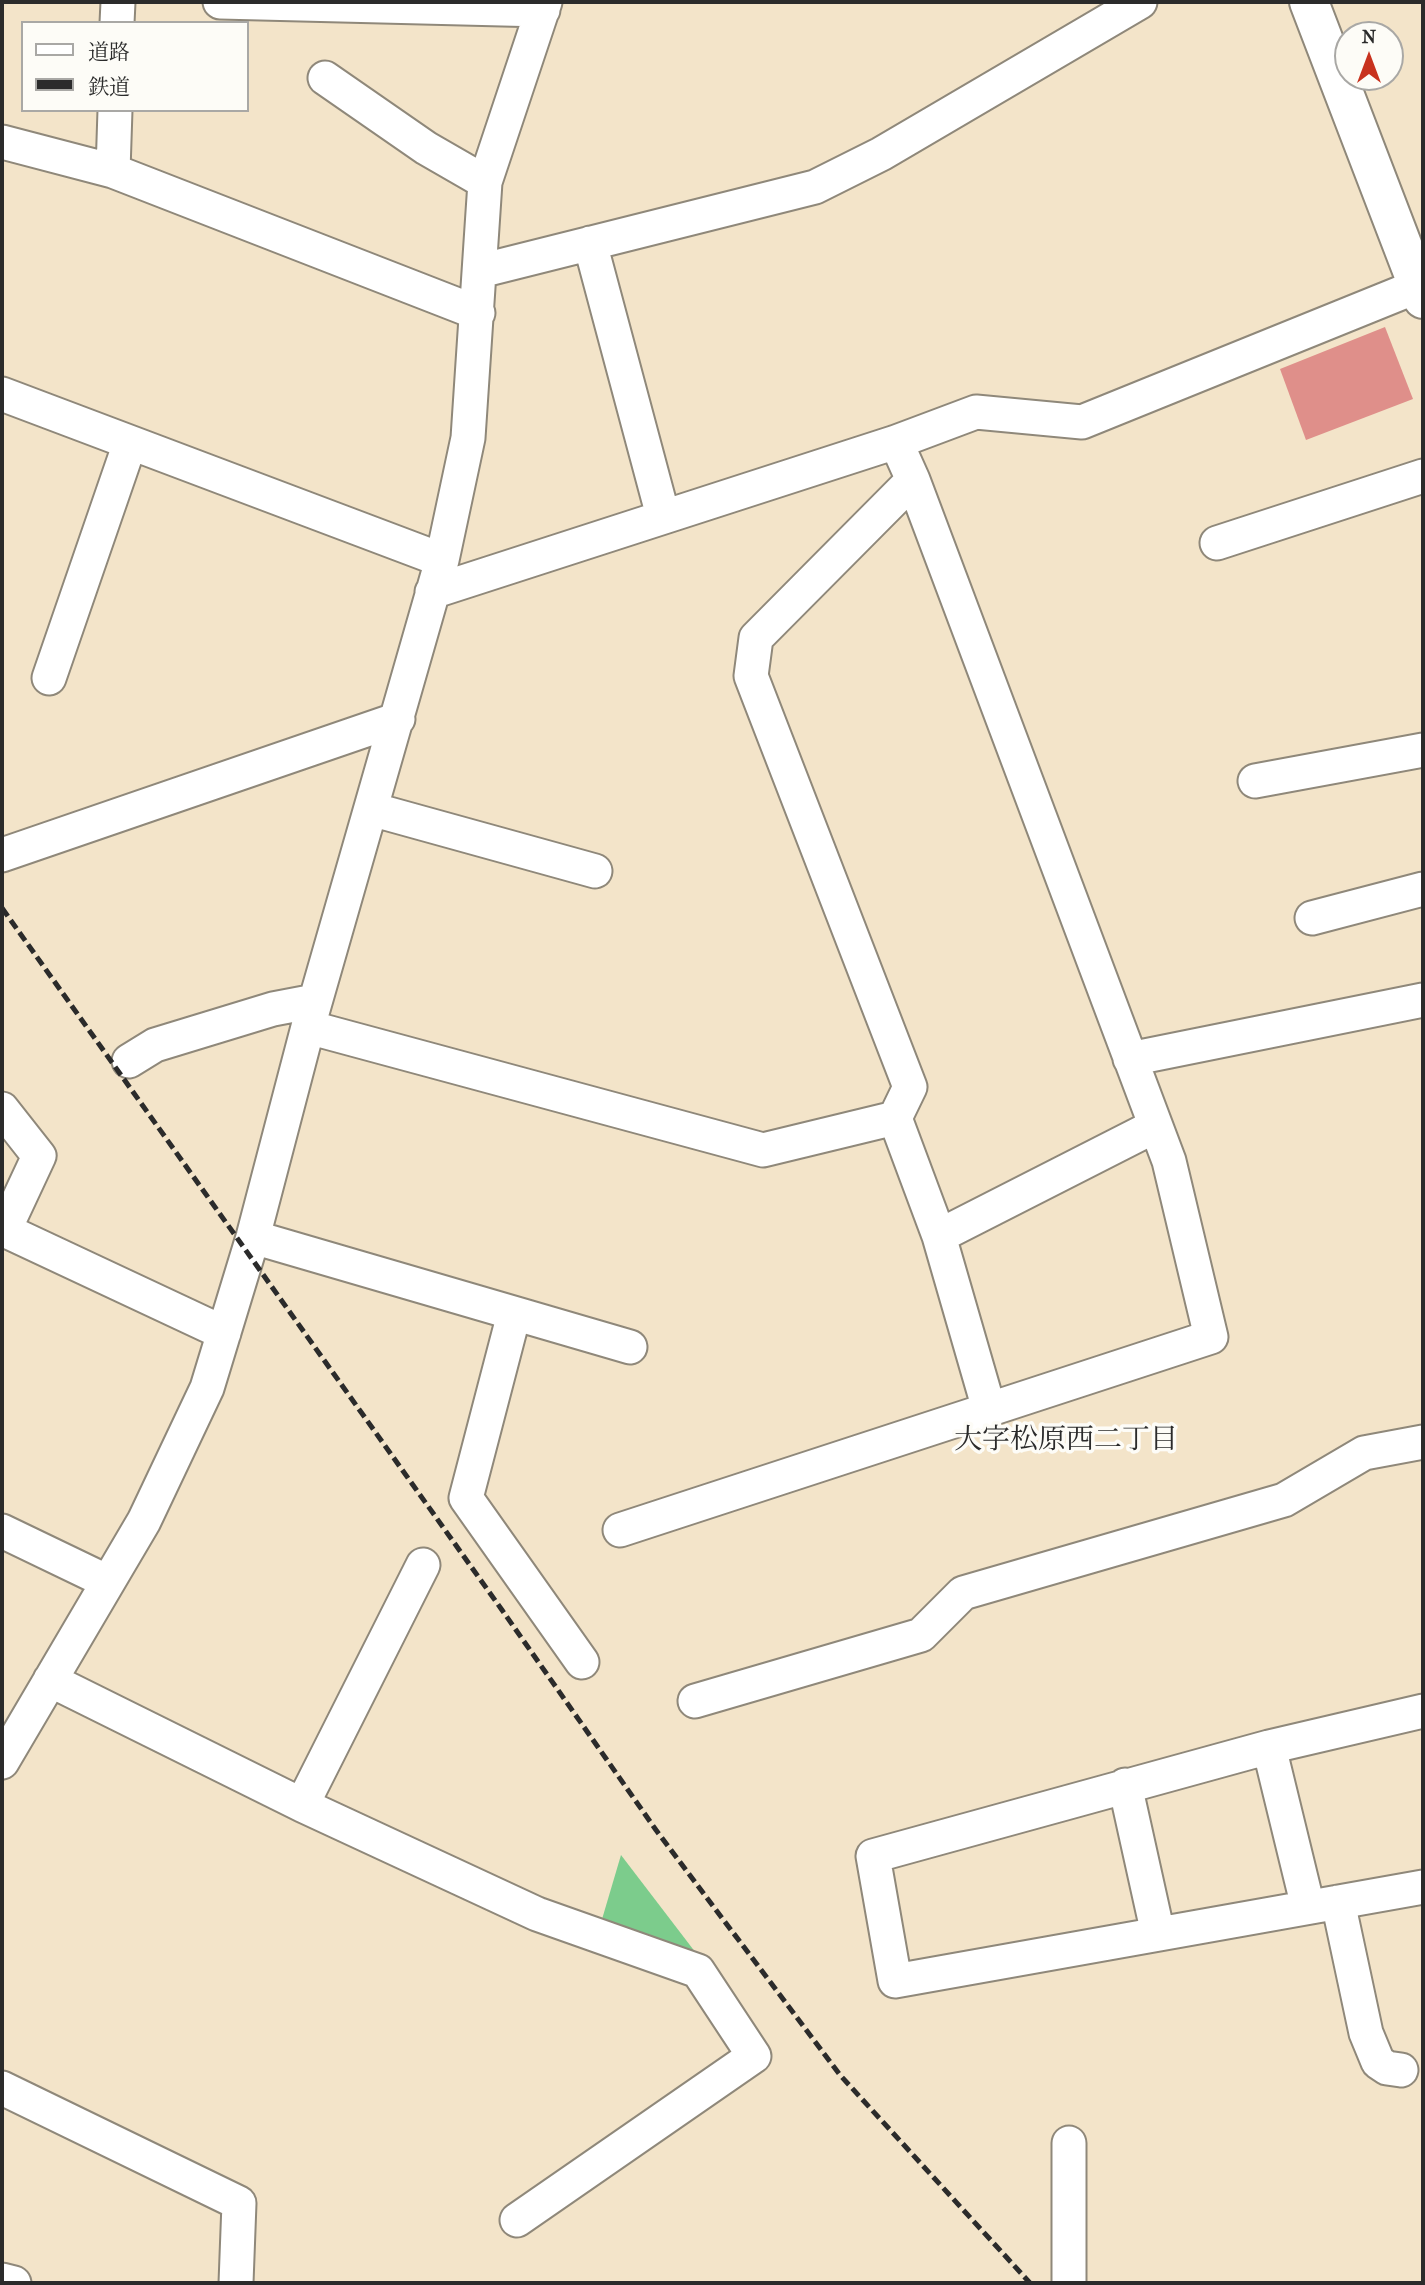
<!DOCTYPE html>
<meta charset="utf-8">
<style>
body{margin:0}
#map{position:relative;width:1425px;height:2285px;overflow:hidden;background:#f3e4c9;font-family:"IM FELL French Canon","Noto Serif JP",serif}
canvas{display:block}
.frame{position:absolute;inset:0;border:4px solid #2b2b2b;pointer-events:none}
.legend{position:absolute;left:21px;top:21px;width:228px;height:91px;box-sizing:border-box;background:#fdfcf7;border:2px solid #a9a8a5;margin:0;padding:9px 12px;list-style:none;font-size:21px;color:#2b2b2b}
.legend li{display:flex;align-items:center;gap:14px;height:35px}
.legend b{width:35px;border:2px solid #a9a8a5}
.north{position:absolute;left:1334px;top:21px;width:70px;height:70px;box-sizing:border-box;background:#fdfcf7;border:2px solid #a9a8a5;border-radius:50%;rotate:0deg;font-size:19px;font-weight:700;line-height:28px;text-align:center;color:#2b2b2b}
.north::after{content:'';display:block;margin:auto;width:24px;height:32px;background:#c8321e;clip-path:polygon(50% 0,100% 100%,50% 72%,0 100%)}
</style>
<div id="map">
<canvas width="1425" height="2285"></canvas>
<div class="frame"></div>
<ul class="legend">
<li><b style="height:9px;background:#fff"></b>道路</li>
<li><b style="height:9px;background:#2b2b2b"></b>鉄道</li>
</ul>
<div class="north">N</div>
</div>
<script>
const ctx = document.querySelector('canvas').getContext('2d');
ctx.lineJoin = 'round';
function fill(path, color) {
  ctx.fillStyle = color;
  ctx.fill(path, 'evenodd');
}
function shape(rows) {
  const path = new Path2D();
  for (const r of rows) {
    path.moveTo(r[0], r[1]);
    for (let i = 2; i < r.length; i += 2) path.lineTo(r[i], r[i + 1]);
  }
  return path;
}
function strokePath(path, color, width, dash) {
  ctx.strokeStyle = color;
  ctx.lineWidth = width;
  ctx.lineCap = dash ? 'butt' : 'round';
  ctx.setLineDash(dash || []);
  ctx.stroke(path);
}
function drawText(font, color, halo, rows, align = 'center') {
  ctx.font = font + ' "IM FELL French Canon","Noto Serif JP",serif';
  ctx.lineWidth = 7;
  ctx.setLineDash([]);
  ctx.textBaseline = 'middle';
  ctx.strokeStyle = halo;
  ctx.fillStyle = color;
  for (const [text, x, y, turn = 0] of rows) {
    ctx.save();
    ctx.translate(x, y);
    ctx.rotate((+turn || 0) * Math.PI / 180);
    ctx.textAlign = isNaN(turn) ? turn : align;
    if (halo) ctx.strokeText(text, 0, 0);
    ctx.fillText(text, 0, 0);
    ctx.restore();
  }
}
const green = shape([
 [621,1855,699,1957,600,1926]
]);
const building = shape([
 [1385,327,1413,399,1306,440,1280,369]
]);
const street = shape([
 [220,2,543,10],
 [117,23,118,2],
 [325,78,426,148,485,182],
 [2,142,113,171,478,313],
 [113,171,115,110],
 [590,243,663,516],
 [480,271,815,187,881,154,1140,2],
 [2,394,442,560],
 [913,480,756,638,751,676,910,1087,895,1118,939,1236,989,1409],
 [1217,543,1423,476],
 [432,592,896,442,976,412,1082,422,1418,286],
 [49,678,130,443],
 [1255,781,1423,750],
 [371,809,595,871],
 [2,855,398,719],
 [1312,918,1423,889],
 [308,1027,763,1150,895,1118],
 [1130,1059,1423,1000],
 [129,1061,155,1045,273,1009,315,1001],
 [2,1109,39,1156,4,1231],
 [2,1229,224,1333],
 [939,1236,1155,1126],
 [253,1237,630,1347],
 [514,1314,466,1498,582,1662],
 [620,1530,1211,1337,1169,1161,913,480,896,442],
 [2,1531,108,1582],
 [50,1680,302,1805,537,1914,698,1971,754,2056,517,2220],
 [695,1701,921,1635,963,1593,1284,1500,1364,1453,1423,1442],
 [1423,1711,1269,1747,873,1856,895,1981,1423,1887],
 [1269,1747,1308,1907],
 [2,1762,144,1521,207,1388,253,1237,308,1027,442,560,468,438,485,182,545,2],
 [1125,1785,1158,1934],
 [302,1805,423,1565],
 [1338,1902,1366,2033,1378,2062,1387,2068,1401,2070],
 [2,2088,239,2203,236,2283],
 [2,2280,14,2283],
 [1069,2283,1069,2143]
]);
const secondary = shape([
 [1309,2,1423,299]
]);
const rail = shape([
 [2,908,502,1610,656,1830,840,2075,1030,2283]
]);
const neighbourhoodNames = [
 ["大字松原西二丁目",1066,1441]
];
fill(green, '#7ccc8c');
fill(building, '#df8f8a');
strokePath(street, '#8f887a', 37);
strokePath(secondary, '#8f887a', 42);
strokePath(street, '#fff', 33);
strokePath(secondary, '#fff', 38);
strokePath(rail, '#2b2b2b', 5, [10, 5]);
drawText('28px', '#2b2b2b', '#fdfcf7', neighbourhoodNames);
</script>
